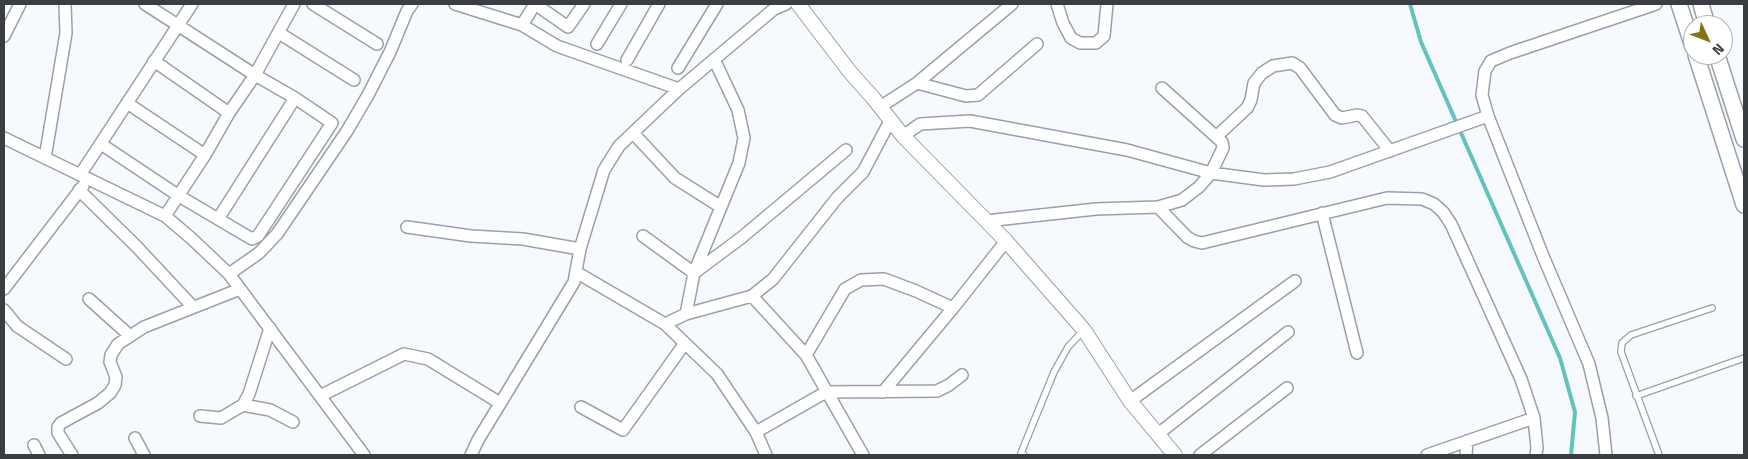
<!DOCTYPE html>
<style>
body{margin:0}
#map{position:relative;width:1748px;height:459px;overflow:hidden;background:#f6f9fd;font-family:"Titillium Web",sans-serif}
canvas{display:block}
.frame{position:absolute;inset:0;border:5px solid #3a3d41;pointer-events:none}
.north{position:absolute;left:1683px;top:15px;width:50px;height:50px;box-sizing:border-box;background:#fff;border:1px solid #b0b1b3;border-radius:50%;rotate:133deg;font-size:14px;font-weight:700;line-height:20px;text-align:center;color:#3a3d41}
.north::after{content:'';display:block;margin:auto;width:18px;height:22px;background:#827314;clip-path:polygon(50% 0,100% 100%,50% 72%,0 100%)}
</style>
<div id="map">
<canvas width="1748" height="459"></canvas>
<div class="frame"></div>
<div class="north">N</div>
</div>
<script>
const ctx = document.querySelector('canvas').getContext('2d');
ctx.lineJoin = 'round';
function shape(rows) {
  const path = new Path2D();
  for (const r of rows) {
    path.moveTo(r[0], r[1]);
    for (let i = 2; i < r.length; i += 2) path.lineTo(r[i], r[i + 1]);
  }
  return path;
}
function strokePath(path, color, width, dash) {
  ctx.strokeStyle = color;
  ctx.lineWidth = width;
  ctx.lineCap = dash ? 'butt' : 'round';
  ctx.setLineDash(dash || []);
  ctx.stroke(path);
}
const stream = shape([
 [1410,4,1421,42,1560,358,1575,412,1571,455]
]);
const service = shape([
 [1636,396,1744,358],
 [1024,455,1021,453,1054,372,1068,347,1084,330],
 [1659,455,1621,352,1622,343,1631,335,1712,308]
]);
const minor = shape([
 [313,4,377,44],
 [455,4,522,25,557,46,679,89],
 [535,4,568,27,584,4],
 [1057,4,1063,23,1071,38,1080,43,1096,43,1104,36,1107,4],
 [522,25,535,4],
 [279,33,354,80],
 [4,36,20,4],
 [597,44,621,4],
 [627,60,659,4],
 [154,61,229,113],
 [678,68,717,4],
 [917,83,966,96,978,95,1037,44],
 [127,103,205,155],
 [880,107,917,83,1012,4],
 [633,133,675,178,721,207],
 [903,136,920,124,970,121,1127,150,1211,173,1264,180,1294,179,1330,172,1488,116],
 [1217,136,1247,108,1251,100,1254,83,1262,73,1273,66,1292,63,1300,68,1335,115,1342,118,1357,115,1362,116,1390,151],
 [4,138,165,216,191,238,229,274,364,455],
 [101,144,179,196,252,239,258,236,332,123,295,98,255,75,145,4],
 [45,158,66,33,65,4],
 [80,175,192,4],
 [79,190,137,247,193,307],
 [1158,207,1187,237,1194,241,1202,243,1387,198,1422,199,1434,204,1443,212,1451,224,1521,379,1534,418,1537,448,1536,455],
 [1322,213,1357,353],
 [165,216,205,155,229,113,255,75,294,4],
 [218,219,295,98],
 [986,221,1096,209,1158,207,1182,200,1199,187,1211,173,1223,148,1222,142,1162,88],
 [407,227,471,236,523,239,580,249],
 [643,236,694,273,741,238,846,150],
 [576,272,665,324,717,374,756,432,766,455],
 [229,274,259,253,277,234,347,131,368,95,390,52,407,11,412,4],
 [4,289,83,186],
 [752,296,806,355,863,455],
 [89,299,129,335],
 [4,310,17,326,66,359],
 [686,314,694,273,739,163,744,138,738,110,714,59],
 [665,324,686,314,752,296,773,279,837,198,863,172,890,121],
 [806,355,845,289,861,280,884,279,916,291,953,308],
 [883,392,953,308,1006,241],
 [320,396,404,354,428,359,500,403],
 [1130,401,1295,281],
 [243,405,270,410,293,422],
 [581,407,623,430,685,343],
 [200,416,221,418,243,405,249,394,270,328],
 [756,432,826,392,937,391,949,385,962,375],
 [1158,434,1288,332],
 [135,438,144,455],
 [34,445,39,455],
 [72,455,58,433,58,427,61,423,98,403,110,393,115,385,116,377,110,362,111,355,118,344,144,327,240,289],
 [471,455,478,440,574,282,580,249,604,170,619,146,679,89,774,9,786,4],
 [1200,455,1287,388],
 [1427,455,1534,418],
 [1466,455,1467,441],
 [1606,455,1602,418,1589,364,1543,256,1488,116,1482,95,1485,71,1491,61,1510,53,1656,4]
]);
const tertiary = shape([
 [798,4,850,72,874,99,903,136,1006,241,1084,330,1130,401,1175,455]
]);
const secondary = shape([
 [1679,4,1693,47],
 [1701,4,1707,25],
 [1696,55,1744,205],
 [1717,55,1744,139]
]);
strokePath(stream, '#62c3bc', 4);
strokePath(service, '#98a1aa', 8);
strokePath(minor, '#98a1aa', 14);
strokePath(tertiary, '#98a1aa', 16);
strokePath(secondary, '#98a1aa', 18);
strokePath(service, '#fff', 5.5);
strokePath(minor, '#fff', 11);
strokePath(tertiary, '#fff', 14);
strokePath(secondary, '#fff', 15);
</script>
